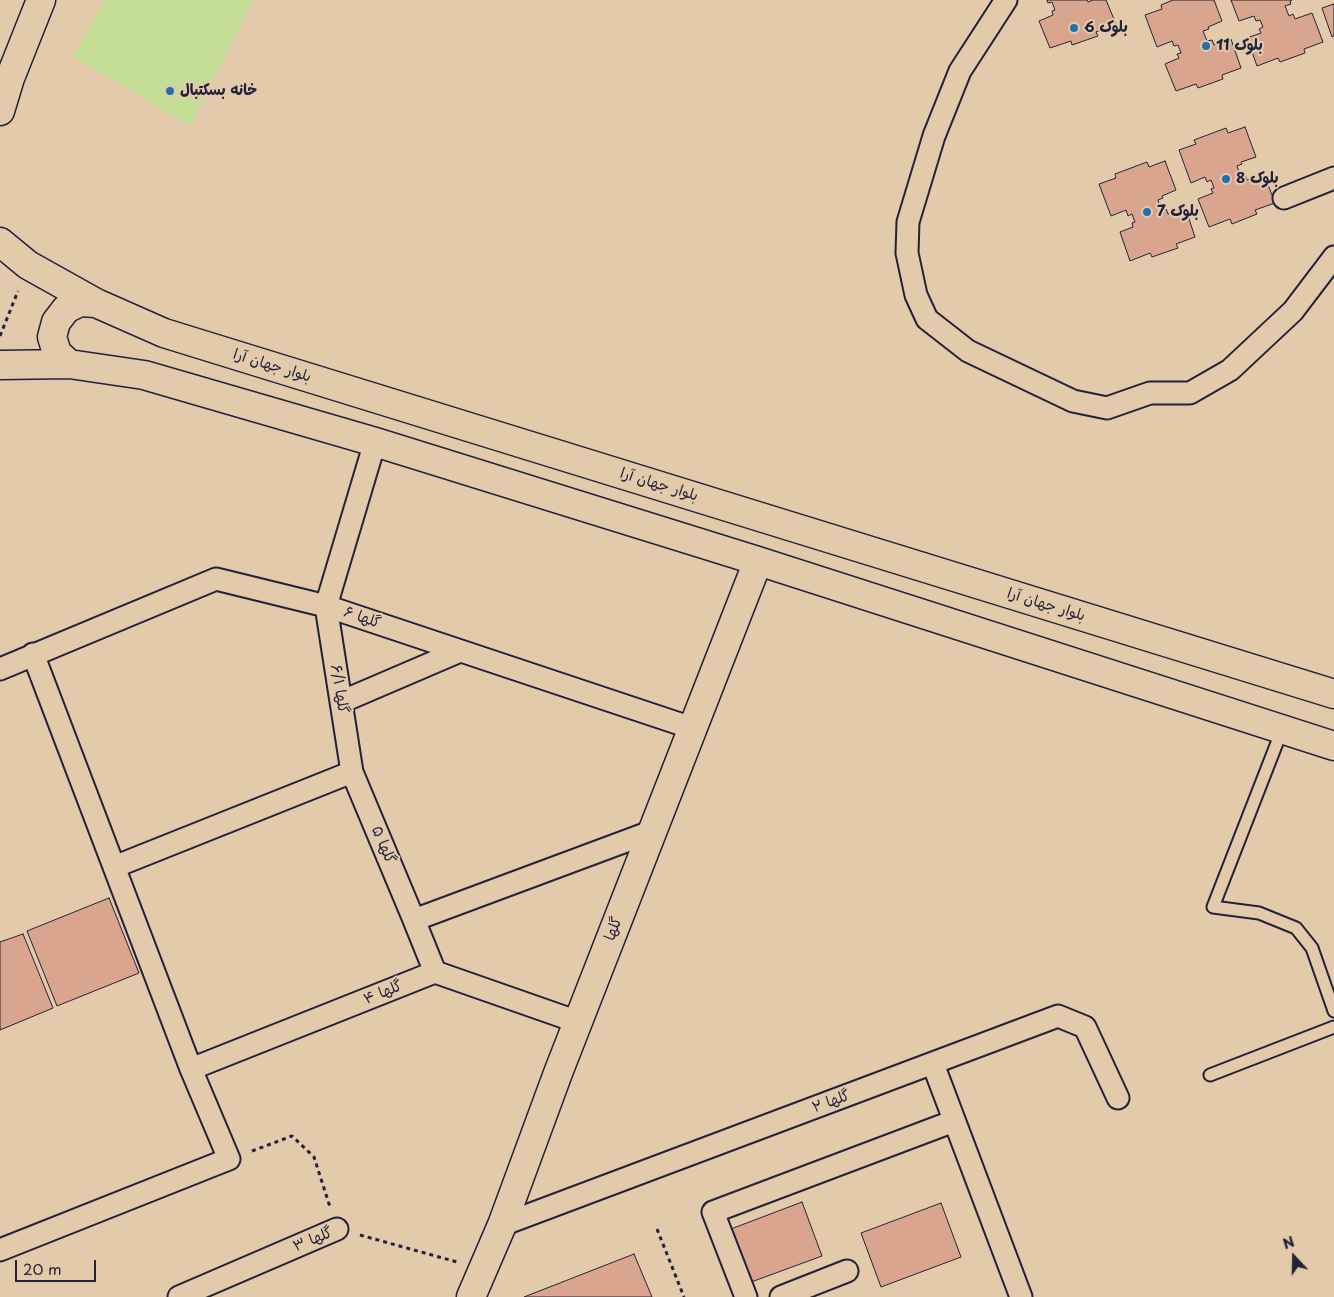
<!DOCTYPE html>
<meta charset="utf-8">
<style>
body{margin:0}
#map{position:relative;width:1334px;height:1297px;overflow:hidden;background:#e3caab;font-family:"Playpen Sans",sans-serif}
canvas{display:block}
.north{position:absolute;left:1269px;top:1232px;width:50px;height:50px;-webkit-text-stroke:4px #e3caab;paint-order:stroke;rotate:339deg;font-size:14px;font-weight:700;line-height:20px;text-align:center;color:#22223b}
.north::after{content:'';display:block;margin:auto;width:18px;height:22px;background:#22223b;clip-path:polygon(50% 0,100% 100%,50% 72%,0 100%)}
.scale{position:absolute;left:15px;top:1260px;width:81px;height:22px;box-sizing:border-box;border:2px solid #22223b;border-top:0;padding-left:6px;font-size:15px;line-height:18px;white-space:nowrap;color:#22223b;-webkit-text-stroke:4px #e3caab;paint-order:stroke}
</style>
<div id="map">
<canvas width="1334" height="1297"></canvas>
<div class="north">N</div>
<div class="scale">20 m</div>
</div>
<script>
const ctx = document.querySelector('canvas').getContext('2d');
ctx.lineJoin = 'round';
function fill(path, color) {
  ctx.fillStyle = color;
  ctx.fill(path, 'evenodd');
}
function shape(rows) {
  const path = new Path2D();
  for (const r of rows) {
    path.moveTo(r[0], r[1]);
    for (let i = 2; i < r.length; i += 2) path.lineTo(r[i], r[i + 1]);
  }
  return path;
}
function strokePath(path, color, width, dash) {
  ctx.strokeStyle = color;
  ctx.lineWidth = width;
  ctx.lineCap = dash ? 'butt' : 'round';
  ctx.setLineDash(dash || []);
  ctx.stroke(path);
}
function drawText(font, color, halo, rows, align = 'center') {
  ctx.font = font + ' "Playpen Sans","Playpen Sans Arabic",sans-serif';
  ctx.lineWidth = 4;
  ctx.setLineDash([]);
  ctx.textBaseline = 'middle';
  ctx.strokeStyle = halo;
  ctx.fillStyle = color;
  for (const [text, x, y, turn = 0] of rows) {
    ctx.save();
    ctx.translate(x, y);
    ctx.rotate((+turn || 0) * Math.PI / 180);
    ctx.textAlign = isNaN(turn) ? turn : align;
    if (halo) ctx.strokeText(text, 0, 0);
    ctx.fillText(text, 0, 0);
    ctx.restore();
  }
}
const green = shape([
 [105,0,253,0,190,126,73,56]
]);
const building = shape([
 [1047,0,1087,0,1088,2,1093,0,1106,0,1116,24,1096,32,1098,36,1072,45,1071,41,1050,48,1039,21,1053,15,1052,11,1055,10,1052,2,1048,3,1047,0],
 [1173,0,1214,0,1222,21,1208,27,1209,29,1203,31,1207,41,1212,40,1214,45,1231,39,1241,68,1222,75,1223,79,1198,88,1196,84,1176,91,1165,64,1179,58,1177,54,1181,53,1178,45,1174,46,1172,41,1157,47,1145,15,1162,9,1161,5,1173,0],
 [1231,0,1292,0,1290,1,1291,4,1285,6,1289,16,1293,14,1295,19,1312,13,1323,42,1304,49,1305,53,1280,62,1278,58,1257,66,1247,38,1261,33,1259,29,1263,27,1260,20,1256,21,1254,16,1239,21,1231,0],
 [1334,4,1334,36,1332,37,1322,8,1334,4],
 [1245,127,1256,157,1241,162,1242,164,1237,166,1241,177,1245,175,1247,180,1264,174,1275,203,1255,210,1257,214,1232,224,1230,219,1209,227,1198,199,1213,193,1211,189,1214,188,1211,180,1207,182,1205,177,1191,183,1179,150,1196,144,1194,140,1226,128,1228,133,1245,127],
 [1165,161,1176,190,1162,196,1163,198,1158,200,1161,210,1166,209,1168,214,1185,207,1195,237,1176,244,1178,248,1152,257,1150,253,1130,261,1120,232,1133,227,1132,223,1135,222,1132,214,1128,216,1126,210,1111,216,1099,184,1116,178,1115,174,1147,162,1149,167,1165,161],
 [109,898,139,973,57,1006,27,931,109,898],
 [23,934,53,1008,0,1030,0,942,23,934],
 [802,1202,822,1256,743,1285,723,1232,802,1202],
 [941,1203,961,1257,881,1287,861,1233,941,1203],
 [634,1254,652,1297,524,1297,634,1254]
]);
const path = shape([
 [0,336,18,291],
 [252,1151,292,1136,314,1157,330,1207],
 [657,1229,684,1297],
 [360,1235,457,1262]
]);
const lane = shape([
 [1282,730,1213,907,1259,913,1296,928,1312,948,1334,1011],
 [1210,1075,1334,1027]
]);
const street = shape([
 [1006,0,960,71,934,136,908,222,907,253,916,295,927,319,968,351,1073,401,1107,408,1150,393,1190,393,1230,370,1293,311,1334,257],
 [1284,198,1334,178],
 [0,669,216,579,326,606,692,728],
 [341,702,460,651],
 [352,772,326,606,375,442],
 [114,867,352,772,414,920,653,831],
 [414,920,435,972],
 [933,1064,1021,1297],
 [191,1069,435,972,578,1022],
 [502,1225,1058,1016,1085,1027,1118,1098],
 [0,1250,229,1159,191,1069,33,654],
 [179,1297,337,1229],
 [746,1297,713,1212,954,1121],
 [781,1297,847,1271]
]);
const secondary = shape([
 [0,111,10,78,41,0],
 [0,242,28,265,96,303,164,333,1334,694],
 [69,364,57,353,52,337,56,322,66,309,80,302,96,303],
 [0,365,69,364,144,375,375,442,758,561,1334,746],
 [471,1297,502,1225,558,1073,758,561]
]);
const markers = [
 [1074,28,5,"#1f6fb2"],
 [1206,46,5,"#1f6fb2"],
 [170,91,5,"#1f6fb2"],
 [1226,179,5,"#1f6fb2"],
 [1147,212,5,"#1f6fb2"]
];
const poiNames = [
 ["بلوک 6",1084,28],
 ["بلوک 11",1216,46],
 ["خانه بسکتبال",180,91],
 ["بلوک 8",1236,179],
 ["بلوک 7",1157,212]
];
const streetNames = [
 ["بلوار جهان آرا",272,366,17],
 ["بلوار جهان آرا",659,485,17],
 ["بلوار جهان آرا",1046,605,17],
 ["گلها ۶",362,618,19],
 ["گلها ۶/۱",339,689,81],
 ["گلها ۵",383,845,67],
 ["گلها",614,929,-69],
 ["گلها ۴",383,993,-22],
 ["گلها ۲",831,1102,-20],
 ["گلها ۳",313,1240,-22]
];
fill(green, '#c3dd94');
fill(building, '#daa58f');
strokePath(building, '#22223b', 1);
strokePath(lane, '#22223b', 15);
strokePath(street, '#22223b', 25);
strokePath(secondary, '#22223b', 31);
strokePath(path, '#22223b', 3, [4, 4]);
strokePath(lane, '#e3caab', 11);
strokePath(street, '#e3caab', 21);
strokePath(secondary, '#e3caab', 28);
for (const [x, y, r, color] of markers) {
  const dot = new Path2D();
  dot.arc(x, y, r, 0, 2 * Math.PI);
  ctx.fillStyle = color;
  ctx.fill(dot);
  strokePath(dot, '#e3caab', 2);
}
drawText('bold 15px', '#22223b', '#e3caab', poiNames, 'left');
drawText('15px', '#22223b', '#e3caab', streetNames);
</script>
